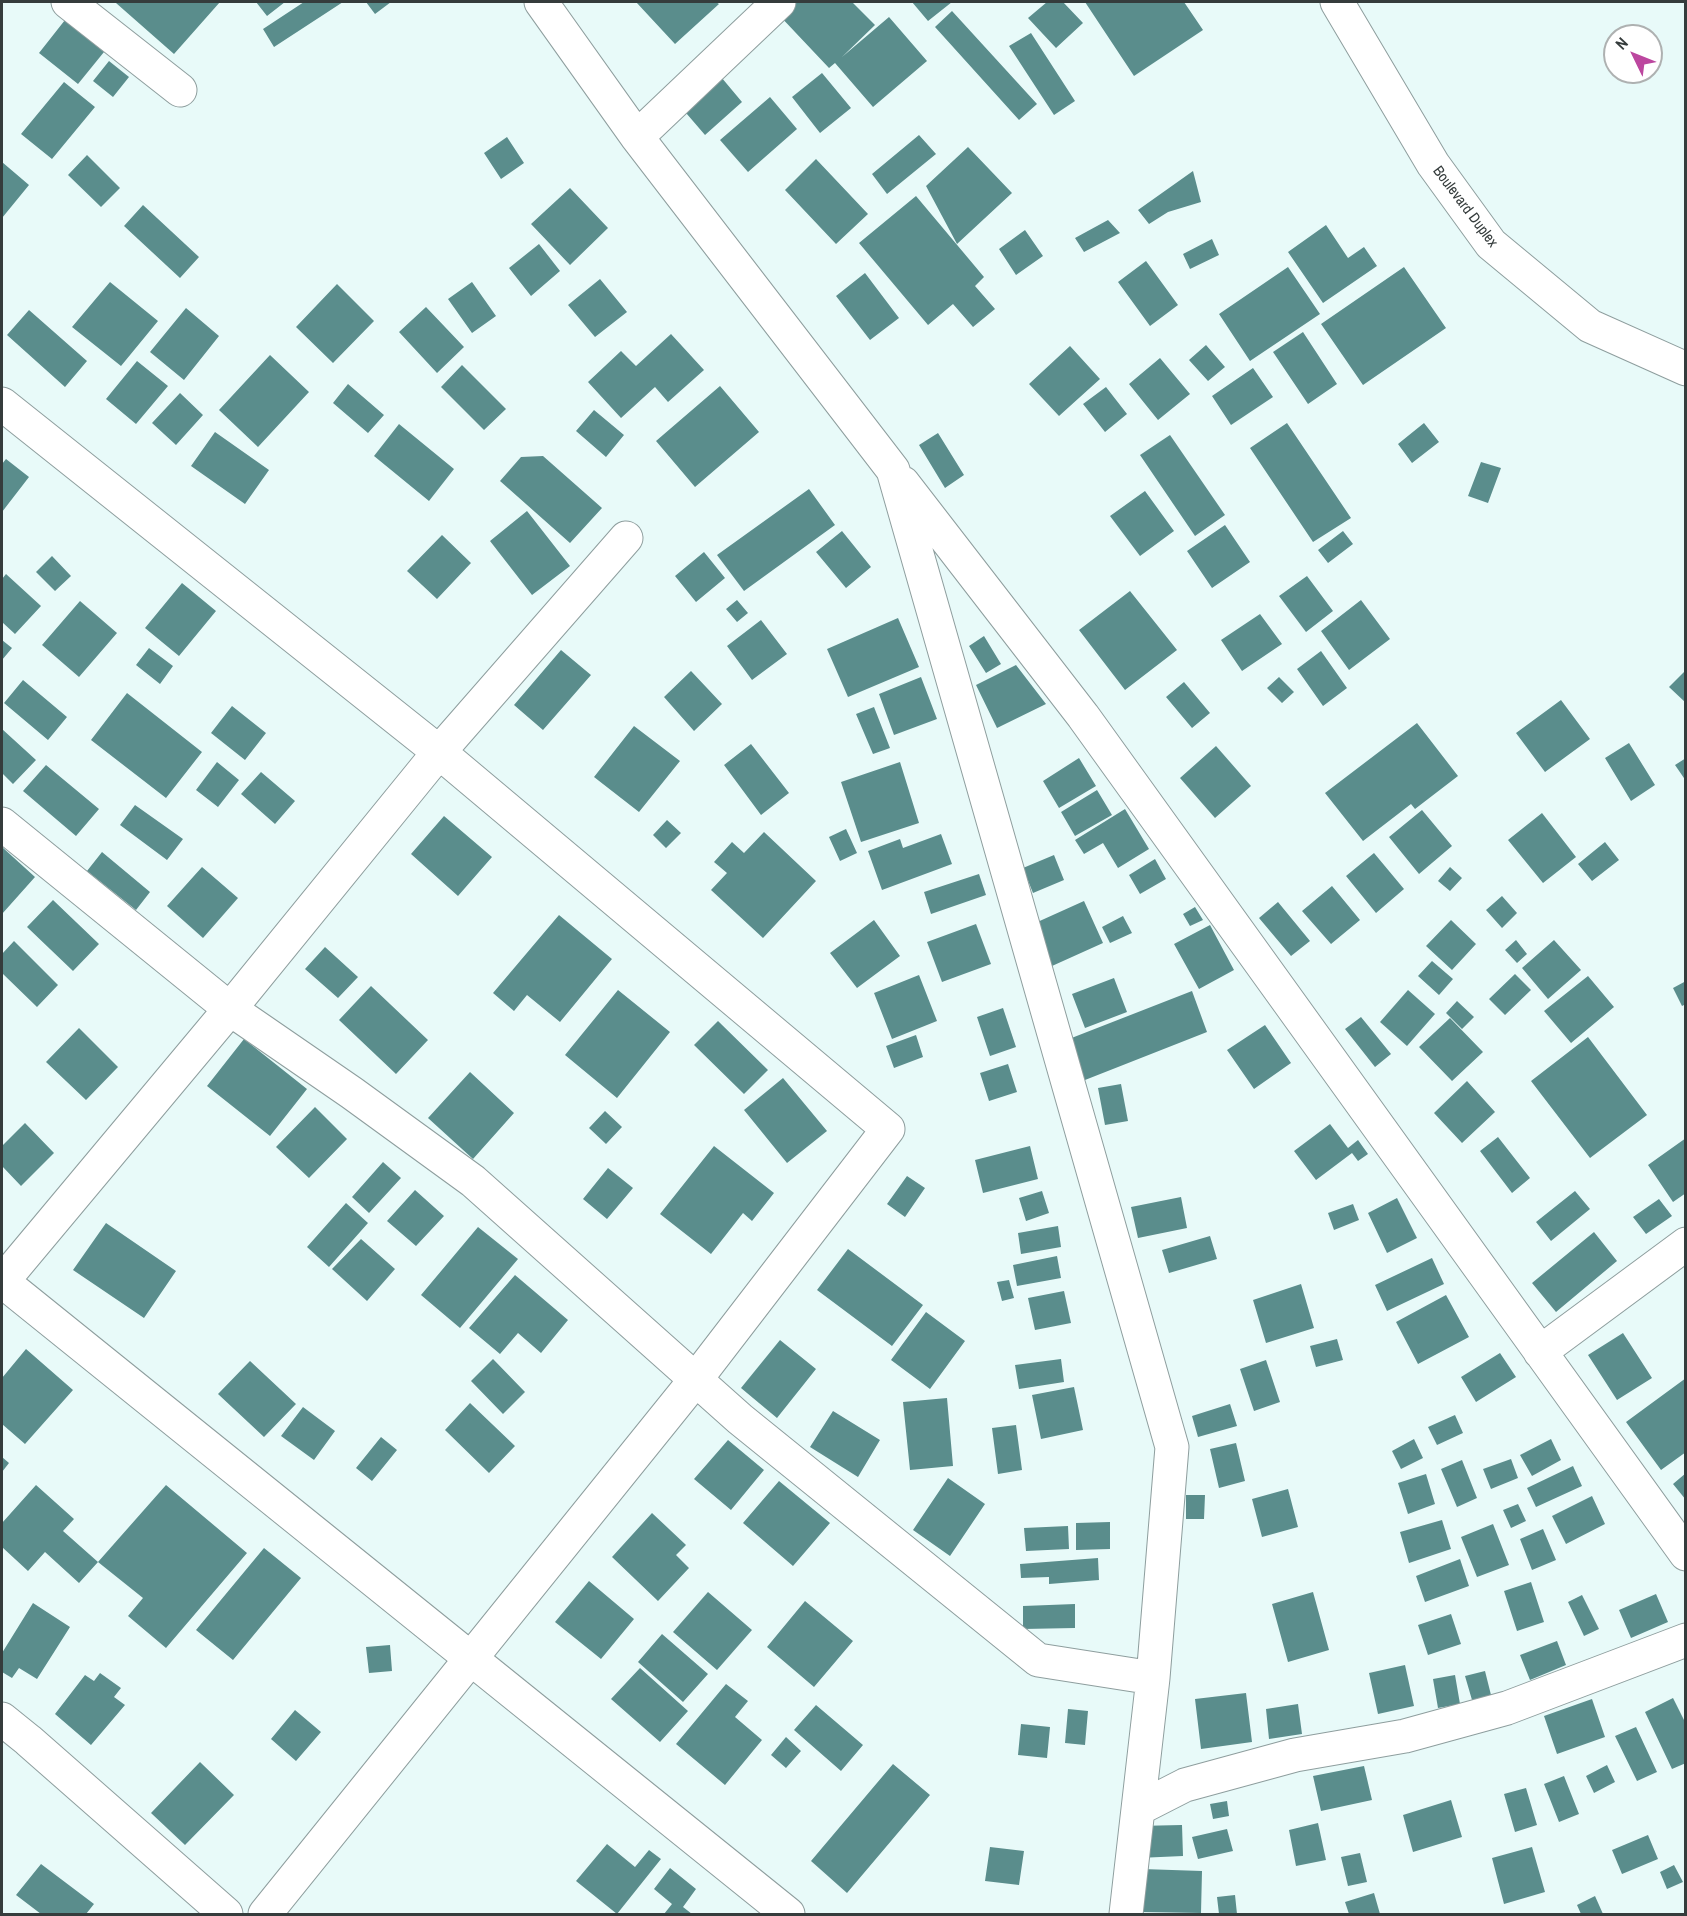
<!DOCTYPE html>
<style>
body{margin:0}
#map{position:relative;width:1687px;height:1916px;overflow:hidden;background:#e8faf9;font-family:"Archivo Narrow",sans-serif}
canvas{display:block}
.frame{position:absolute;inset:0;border:3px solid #353c3c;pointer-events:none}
.north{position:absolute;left:1603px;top:24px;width:60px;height:60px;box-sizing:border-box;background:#fff;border:2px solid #aeb1b1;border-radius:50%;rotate:313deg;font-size:16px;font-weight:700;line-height:24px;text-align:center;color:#353c3c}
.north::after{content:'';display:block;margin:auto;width:21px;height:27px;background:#bc479f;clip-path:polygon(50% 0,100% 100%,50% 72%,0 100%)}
</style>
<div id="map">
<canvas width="1687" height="1916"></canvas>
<div class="frame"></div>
<div class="north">N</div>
</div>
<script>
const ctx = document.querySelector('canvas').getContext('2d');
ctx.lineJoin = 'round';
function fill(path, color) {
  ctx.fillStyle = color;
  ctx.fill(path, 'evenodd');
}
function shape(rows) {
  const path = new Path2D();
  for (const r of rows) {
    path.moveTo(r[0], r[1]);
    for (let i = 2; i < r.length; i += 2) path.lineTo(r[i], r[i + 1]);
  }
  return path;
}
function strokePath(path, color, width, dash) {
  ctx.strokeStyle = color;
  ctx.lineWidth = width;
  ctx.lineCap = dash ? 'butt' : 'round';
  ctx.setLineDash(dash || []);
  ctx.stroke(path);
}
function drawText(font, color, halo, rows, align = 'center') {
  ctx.font = font + ' "Archivo Narrow",sans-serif';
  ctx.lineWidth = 5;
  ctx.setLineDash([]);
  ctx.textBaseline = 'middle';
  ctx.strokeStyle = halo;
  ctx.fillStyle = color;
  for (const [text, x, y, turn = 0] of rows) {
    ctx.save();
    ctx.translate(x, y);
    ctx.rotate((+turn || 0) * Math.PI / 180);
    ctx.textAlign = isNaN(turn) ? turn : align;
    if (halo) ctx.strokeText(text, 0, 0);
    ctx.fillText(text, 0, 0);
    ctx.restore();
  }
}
const building = shape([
 [117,2,220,2,174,54,116,3],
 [256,2,285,2,267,16],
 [304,2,343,2,274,47,263,29],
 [366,2,391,2,375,14],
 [636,2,716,2,719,4,675,44],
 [791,2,852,2,875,25,842,57,889,17,927,61,873,107,835,63,829,68,778,14],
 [912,2,952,2,928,21],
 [1047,2,1063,2,1083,23,1056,48,1028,18],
 [1085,2,1184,2,1203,30,1134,76],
 [952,11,1037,104,1019,120,935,27],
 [65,20,104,52,78,84,39,53],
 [1031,33,1075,101,1054,115,1009,46],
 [706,59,742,102,705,135,668,92],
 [109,61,129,77,113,97,93,81],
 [822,73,851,108,820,133,792,97],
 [64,82,95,107,52,159,21,134],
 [770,97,797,129,748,172,720,140],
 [919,135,936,154,887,194,872,174],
 [507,137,524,163,501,179,484,153],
 [968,147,1012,193,957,244,926,186],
 [87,155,120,188,101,207,68,175],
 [816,159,868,214,836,244,785,190],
 [2,162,29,185,2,218],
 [1193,171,1201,202,1168,212,1149,224,1138,210],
 [570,188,608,228,570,265,531,224],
 [916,196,984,277,975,286,995,309,973,327,953,304,928,325,859,243],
 [143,205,199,257,180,278,124,226],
 [1108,220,1120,233,1084,252,1075,238],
 [1326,225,1348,258,1364,247,1377,266,1323,303,1288,252],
 [1025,230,1043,256,1016,275,999,249],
 [1212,239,1219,255,1190,269,1183,254],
 [539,244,560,271,531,296,509,268],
 [1146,261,1178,305,1150,326,1118,282],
 [1288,267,1320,314,1250,361,1219,314],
 [1404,267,1446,328,1363,385,1321,324],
 [865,273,899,318,870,340,836,296],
 [600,279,627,312,595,337,568,305],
 [110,282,158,321,121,366,72,327],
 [472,282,496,316,472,333,448,299],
 [337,284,374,321,333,363,296,327],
 [426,307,464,347,437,373,399,332],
 [186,308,219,336,184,380,150,352],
 [29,310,87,361,65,387,7,335],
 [1303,332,1337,384,1308,404,1273,352],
 [671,334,704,370,668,402,655,387,621,418,588,382,621,351,636,366],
 [1206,345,1225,367,1208,381,1189,360],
 [1070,346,1100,379,1059,416,1029,384],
 [270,355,309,392,258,447,219,410],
 [1160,358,1190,394,1158,420,1129,384],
 [137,361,168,386,136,424,106,399],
 [462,365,506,409,484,430,441,387],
 [1253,368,1273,397,1231,425,1212,396],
 [348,384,384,415,368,433,333,403],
 [720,386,759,432,695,487,656,441],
 [1106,387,1127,414,1105,432,1083,404],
 [180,393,203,415,176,445,152,423],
 [594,410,624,435,606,457,576,431],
 [1287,423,1351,518,1313,542,1250,448],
 [1424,423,1439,442,1412,463,1398,444],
 [399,424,454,469,429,501,374,456],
 [215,432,269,470,245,504,191,466],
 [938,433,964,475,945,488,919,445],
 [1170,435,1225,515,1195,536,1140,455],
 [543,456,602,508,570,543,500,481,521,457],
 [6,459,29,477,2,512,2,464],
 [1481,462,1501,468,1488,503,1468,496],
 [809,489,835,525,744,591,717,555],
 [1145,491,1174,531,1140,556,1110,516],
 [527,511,570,566,532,595,490,541],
 [1225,525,1250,562,1212,588,1187,551],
 [842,531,871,567,846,588,816,552],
 [1343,531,1353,544,1328,563,1318,550],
 [442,535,471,563,437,599,407,571],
 [704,552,725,578,696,602,675,576],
 [52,556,71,576,55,591,36,572],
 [6,574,41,606,15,634,2,622,2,579],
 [1307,576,1333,611,1306,632,1279,596],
 [182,583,216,611,179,656,145,628],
 [1130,591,1177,650,1125,690,1079,630],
 [737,600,748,613,737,622,726,609],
 [1361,600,1390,639,1349,670,1321,631],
 [80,601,117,633,79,677,42,645],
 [1260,614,1282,644,1242,671,1221,640],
 [898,618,919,667,848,697,827,649],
 [761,620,787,654,752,680,727,646],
 [984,636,1001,664,986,673,969,646],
 [2,640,12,648,2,660],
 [149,648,173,666,160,684,136,665],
 [561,650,591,675,543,730,514,705],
 [1321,651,1347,688,1323,706,1297,669],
 [1016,665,1046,704,997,728,976,685],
 [1686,670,1686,703,1669,687],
 [691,671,722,704,694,731,664,697],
 [921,677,937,719,894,735,879,694],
 [1279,677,1294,692,1282,703,1267,688],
 [23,680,67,717,48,740,4,703],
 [1184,682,1210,713,1192,728,1166,697],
 [127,693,202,752,166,798,91,740],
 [1561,700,1590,739,1545,772,1516,733],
 [232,706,266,733,245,760,211,733],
 [874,707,890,748,873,754,856,714],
 [1417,723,1458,776,1415,809,1411,804,1363,841,1325,793],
 [634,726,680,761,639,812,594,777],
 [2,729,36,760,13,784,2,773],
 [1629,743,1655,785,1631,801,1605,758],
 [751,744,789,793,761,815,724,765],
 [1216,746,1251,786,1215,818,1180,778],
 [1079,758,1096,786,1059,808,1043,781],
 [1686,758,1686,781,1675,765],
 [217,762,239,780,218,807,196,790],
 [900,762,919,823,861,842,841,782],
 [46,765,99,809,76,836,23,791],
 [261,772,295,801,275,824,241,794],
 [1097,790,1112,815,1075,836,1061,812],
 [135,805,183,839,167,860,120,825],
 [1125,809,1149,849,1118,868,1103,843,1084,854,1075,840],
 [1422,810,1452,846,1419,874,1389,837],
 [1542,813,1576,857,1543,883,1508,840],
 [444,816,492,857,458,896,411,854],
 [667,820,681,833,666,848,653,835],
 [846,829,857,853,840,861,829,837],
 [764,832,816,881,763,938,711,890,727,873,714,862,732,842,744,853],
 [941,834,952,864,882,890,868,851,900,839,903,848],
 [1605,842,1619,860,1592,881,1578,864],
 [2,847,35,877,2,914],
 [102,852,150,892,136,910,87,871],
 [1374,853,1404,889,1376,913,1346,876],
 [1054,855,1064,880,1033,893,1023,868],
 [1155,859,1166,879,1140,894,1129,875],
 [202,867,238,898,203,938,167,906],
 [1450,867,1462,878,1450,891,1438,881],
 [979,874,986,895,931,914,924,892],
 [1332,886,1360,920,1331,944,1302,911],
 [1502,896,1517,913,1502,928,1486,910],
 [53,900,99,944,73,971,27,927],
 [1084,901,1103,943,1052,966,1033,924],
 [1278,902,1310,941,1291,956,1259,918],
 [1195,907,1203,920,1190,926,1183,914],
 [559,915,612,959,560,1022,527,995,514,1011,493,993],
 [1123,916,1132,933,1110,943,1102,927],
 [874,920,900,956,857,988,830,953],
 [1451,920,1476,944,1452,970,1426,946],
 [976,924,991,964,942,982,927,942],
 [1210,925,1234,970,1199,989,1174,944],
 [1516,940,1527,954,1517,963,1505,950],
 [1554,940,1581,970,1548,999,1522,968],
 [14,941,58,985,37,1007,2,973,2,954],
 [325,947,358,977,338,998,305,969],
 [1432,961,1453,979,1439,995,1418,976],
 [1515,974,1531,990,1505,1015,1489,999],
 [919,975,937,1021,892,1039,874,993],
 [1588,976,1614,1007,1571,1043,1544,1011],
 [1114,978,1127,1012,1085,1028,1072,994],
 [1686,981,1686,1004,1682,1006,1673,988],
 [371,986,428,1040,396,1074,339,1020],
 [618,990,670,1032,617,1098,565,1055],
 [1408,990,1435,1014,1407,1046,1380,1022],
 [1192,991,1207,1032,1085,1080,1069,1039],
 [1457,1001,1474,1017,1462,1029,1446,1013],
 [1003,1008,1016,1047,990,1056,977,1017],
 [1361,1017,1391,1054,1375,1067,1345,1029],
 [1450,1018,1483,1052,1452,1081,1419,1047],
 [718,1021,768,1070,744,1094,694,1045],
 [1265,1025,1291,1063,1254,1089,1227,1050],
 [79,1028,118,1067,86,1100,46,1062],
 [916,1035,923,1057,894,1068,886,1046],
 [1588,1037,1647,1115,1590,1158,1531,1081],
 [244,1039,307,1089,270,1136,207,1086],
 [1008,1064,1017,1092,989,1101,980,1073],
 [470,1072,514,1113,473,1159,428,1118],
 [783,1078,827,1131,787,1163,744,1110],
 [1467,1081,1495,1112,1462,1143,1434,1113],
 [1121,1084,1128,1121,1105,1125,1098,1088],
 [315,1107,347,1139,309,1178,276,1147],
 [605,1111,622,1127,606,1144,589,1128],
 [25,1123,54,1153,21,1186,2,1166,2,1146],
 [1330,1124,1348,1148,1358,1140,1368,1154,1358,1161,1352,1153,1316,1180,1294,1151],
 [1498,1137,1530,1178,1512,1193,1480,1151],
 [1686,1138,1686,1193,1673,1202,1648,1165],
 [714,1146,774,1193,752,1221,743,1213,711,1254,660,1214],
 [1030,1146,1038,1179,983,1193,975,1160],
 [383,1162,401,1178,369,1213,352,1197],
 [608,1168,633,1188,607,1219,583,1199],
 [907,1176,925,1188,905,1217,887,1204],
 [415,1190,444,1216,416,1246,387,1221],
 [1042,1191,1049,1213,1026,1221,1019,1198],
 [1575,1191,1590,1209,1551,1241,1536,1222],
 [1181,1197,1187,1228,1138,1238,1131,1207],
 [1397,1198,1417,1238,1387,1253,1368,1213],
 [1659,1199,1672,1216,1646,1234,1633,1217],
 [346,1203,368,1223,329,1267,307,1247],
 [1353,1204,1359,1220,1334,1230,1328,1213],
 [106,1223,176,1271,144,1318,73,1270],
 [1058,1226,1061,1247,1021,1254,1018,1233],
 [478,1227,518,1259,460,1328,421,1295],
 [1594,1232,1617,1261,1556,1312,1532,1283],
 [1210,1236,1217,1259,1169,1273,1162,1250],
 [361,1239,395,1269,367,1301,332,1269],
 [848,1249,923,1305,892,1346,817,1290],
 [1057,1256,1061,1278,1017,1286,1013,1265],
 [1432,1258,1444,1284,1387,1311,1375,1285],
 [515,1275,568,1320,541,1353,518,1333,500,1354,469,1328],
 [1009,1280,1014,1298,1002,1301,997,1282],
 [1301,1284,1314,1328,1266,1343,1253,1300],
 [1064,1291,1071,1323,1035,1330,1028,1298],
 [1446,1295,1469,1337,1418,1364,1396,1322],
 [926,1312,965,1341,930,1389,891,1360],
 [1623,1333,1652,1378,1617,1400,1588,1355],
 [1337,1339,1343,1360,1316,1367,1310,1346],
 [780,1340,816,1369,777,1418,741,1388],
 [26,1349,73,1390,25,1444,2,1424,2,1378],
 [1500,1353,1516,1377,1476,1402,1461,1377],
 [493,1359,525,1392,503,1414,471,1381],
 [1061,1359,1064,1382,1019,1389,1015,1365],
 [1266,1360,1280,1402,1254,1411,1240,1369],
 [250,1361,296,1404,264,1437,218,1394],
 [1686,1378,1686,1452,1661,1470,1626,1422],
 [1074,1387,1083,1430,1041,1439,1032,1395],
 [947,1398,953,1466,910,1470,903,1402],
 [470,1403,515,1446,489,1473,445,1430],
 [1230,1404,1237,1426,1198,1437,1192,1416],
 [303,1407,335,1431,314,1460,281,1436],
 [833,1411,880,1440,858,1477,810,1447],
 [1455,1415,1463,1433,1437,1445,1428,1427],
 [1016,1425,1022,1470,998,1474,992,1428],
 [381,1437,397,1450,372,1481,356,1468],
 [1414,1439,1423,1458,1401,1469,1392,1451],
 [1551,1439,1561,1460,1532,1476,1520,1455],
 [728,1440,764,1470,731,1510,694,1479],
 [1236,1443,1245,1481,1219,1488,1210,1449],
 [2,1457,9,1463,2,1472],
 [1511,1459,1518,1478,1491,1489,1483,1469],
 [1462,1460,1477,1498,1457,1507,1441,1469],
 [1573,1466,1582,1486,1536,1507,1527,1488],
 [1686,1473,1686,1500,1673,1484],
 [1426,1474,1435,1504,1408,1514,1398,1483],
 [948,1478,985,1504,950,1556,913,1530],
 [779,1481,830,1523,793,1566,743,1523],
 [36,1485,74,1519,63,1531,98,1562,79,1583,45,1552,28,1571,2,1547,2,1523],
 [166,1485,247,1553,166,1648,128,1616,143,1598,98,1562],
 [1288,1489,1298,1527,1262,1537,1252,1499],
 [1186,1495,1205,1495,1204,1519,1186,1519],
 [1592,1496,1605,1524,1566,1544,1552,1516],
 [1518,1504,1526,1521,1511,1528,1503,1510],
 [652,1513,686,1545,676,1555,689,1568,658,1601,612,1557],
 [1442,1520,1451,1549,1409,1563,1400,1532],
 [1110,1522,1110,1549,1076,1550,1076,1523],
 [1493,1524,1509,1565,1477,1577,1461,1537],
 [1068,1526,1069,1549,1026,1551,1024,1528],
 [1543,1529,1556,1560,1532,1570,1520,1539],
 [264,1548,301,1578,233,1660,196,1630],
 [1098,1558,1099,1580,1049,1584,1049,1577,1021,1578,1020,1564],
 [1460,1559,1469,1586,1425,1602,1416,1576],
 [589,1581,634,1619,601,1659,555,1622],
 [1531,1582,1544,1622,1517,1631,1504,1591],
 [708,1592,752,1630,717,1670,673,1632],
 [1313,1592,1329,1650,1288,1662,1272,1604],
 [1656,1594,1668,1622,1631,1638,1619,1610],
 [1582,1595,1599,1629,1584,1636,1568,1602],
 [805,1601,853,1641,814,1687,767,1647],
 [33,1603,70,1627,37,1679,19,1668,12,1678,2,1672,2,1653],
 [1075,1604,1075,1628,1023,1629,1023,1606],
 [1451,1614,1461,1644,1428,1655,1418,1625],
 [662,1634,708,1674,683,1702,638,1662],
 [1557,1641,1566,1665,1530,1680,1520,1655],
 [390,1645,392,1671,369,1673,366,1647],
 [1405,1665,1414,1706,1378,1714,1369,1673],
 [640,1668,688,1711,660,1742,611,1699],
 [1485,1671,1491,1695,1472,1700,1465,1676],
 [100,1673,121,1688,114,1697,125,1705,91,1745,55,1714,85,1675,94,1681],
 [1455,1675,1460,1704,1438,1708,1433,1679],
 [726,1684,748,1701,735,1717,762,1740,725,1785,676,1744],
 [1246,1693,1252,1742,1201,1749,1195,1699],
 [1673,1698,1686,1724,1686,1763,1672,1769,1645,1712],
 [1592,1699,1605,1737,1557,1754,1544,1716],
 [1298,1704,1302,1734,1269,1739,1266,1709],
 [816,1705,863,1745,841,1771,794,1730],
 [1068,1709,1088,1711,1085,1745,1065,1743],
 [295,1710,321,1732,296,1761,271,1739],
 [1021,1724,1050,1727,1047,1758,1018,1755],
 [1636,1727,1657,1772,1637,1781,1615,1736],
 [786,1737,801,1751,786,1768,771,1755],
 [200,1762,234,1795,185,1845,151,1813],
 [893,1764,930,1795,847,1893,811,1861],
 [1607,1765,1615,1782,1594,1793,1586,1776],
 [1364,1766,1372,1800,1321,1811,1313,1776],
 [1564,1776,1579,1814,1559,1822,1544,1784],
 [1526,1788,1537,1825,1515,1832,1504,1794],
 [1451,1800,1462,1837,1413,1852,1403,1815],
 [1227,1801,1229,1816,1213,1819,1210,1804],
 [1318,1823,1326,1860,1296,1866,1289,1830],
 [1182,1825,1183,1856,1138,1858,1137,1826],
 [1227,1829,1233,1851,1198,1859,1192,1837],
 [1648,1835,1658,1859,1622,1874,1612,1850],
 [607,1844,635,1867,649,1850,661,1859,617,1914,576,1881],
 [990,1847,1024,1851,1019,1885,985,1881],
 [1532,1847,1545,1892,1504,1904,1492,1858],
 [1360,1853,1367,1882,1348,1886,1341,1857],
 [41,1864,94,1904,86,1914,41,1914,16,1895],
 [1674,1865,1683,1882,1667,1889,1660,1872],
 [670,1868,696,1889,683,1907,692,1914,664,1914,672,1904,654,1889],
 [1142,1869,1202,1871,1201,1913,1141,1912],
 [1374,1893,1380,1914,1349,1914,1345,1902],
 [1235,1895,1237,1914,1219,1914,1217,1897],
 [1595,1896,1603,1914,1581,1914,1577,1905]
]);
const minor = shape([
 [68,2,180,90],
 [541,2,637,137,893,470,1172,1447,1153,1678,1126,1914],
 [1337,2,1433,164,1491,244,1590,326,1686,369],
 [637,137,779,2],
 [2,404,439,752,888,1129,696,1379,265,1914],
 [903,483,1083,716,1686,1554],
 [2,824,230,1009,352,1093,473,1181,740,1419,1038,1660,1153,1678],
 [2,1281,788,1914],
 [2,1282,230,1009,439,752,626,538],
 [1540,1352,1686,1244],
 [2,1719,28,1740,226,1914],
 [1138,1809,1185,1785,1295,1755,1405,1736,1507,1708,1686,1640]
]);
const streetNames = [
 ["Boulevard Duplex",1465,207,53]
];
fill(building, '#5a8d8c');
strokePath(minor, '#8e9e9e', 35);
strokePath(minor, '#fff', 33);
drawText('15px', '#353c3c', '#fff', streetNames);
</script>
